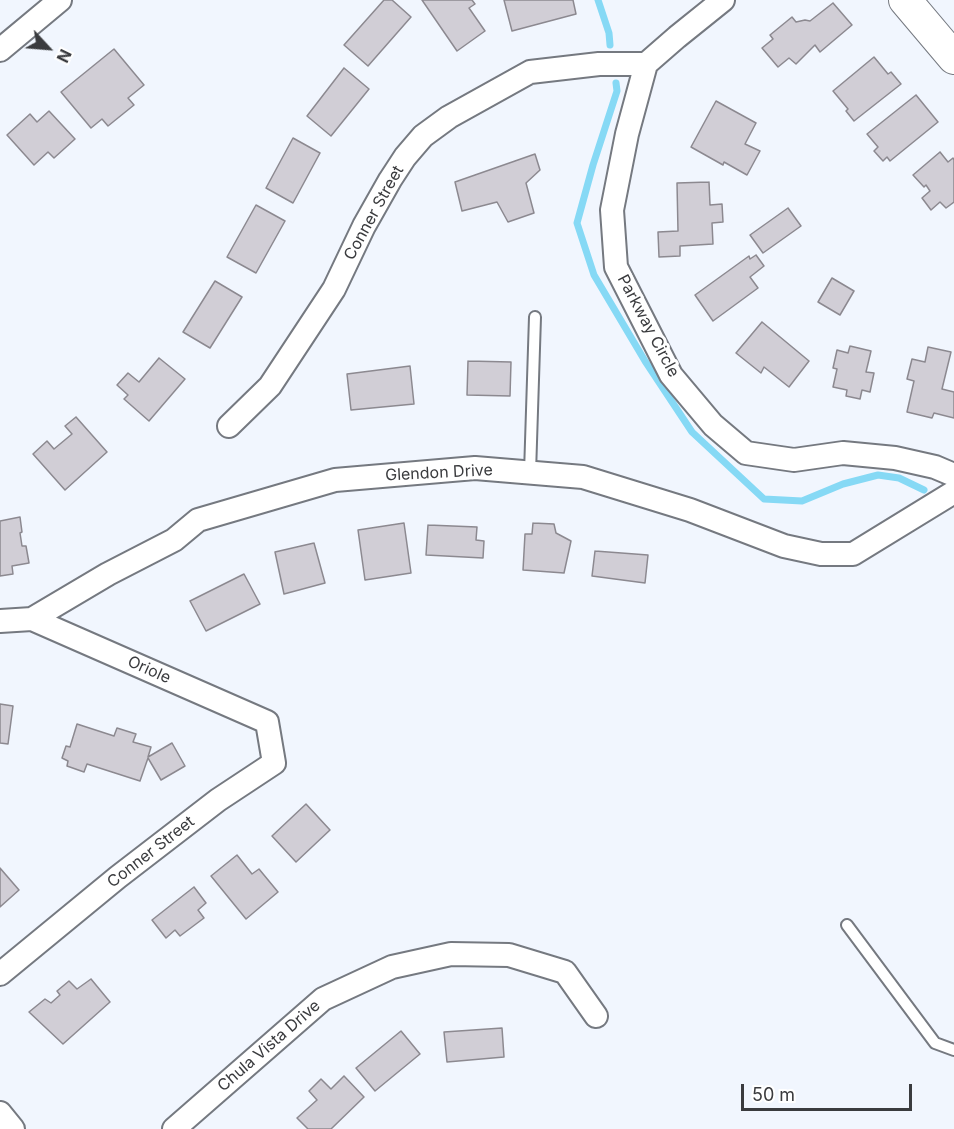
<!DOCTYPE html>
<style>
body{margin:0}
#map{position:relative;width:954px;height:1129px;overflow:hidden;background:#f1f6fe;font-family:Inter,sans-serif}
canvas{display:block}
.north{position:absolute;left:18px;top:18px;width:60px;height:60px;-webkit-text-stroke:4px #fff;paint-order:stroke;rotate:116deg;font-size:16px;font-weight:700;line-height:24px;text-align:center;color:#3a3b3e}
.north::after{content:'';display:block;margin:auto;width:21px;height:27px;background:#3a3b3e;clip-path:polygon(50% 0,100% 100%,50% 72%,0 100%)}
.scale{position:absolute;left:741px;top:1084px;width:171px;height:27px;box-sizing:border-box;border:3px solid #3a3b3e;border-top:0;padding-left:8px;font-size:18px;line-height:21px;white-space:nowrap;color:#3a3b3e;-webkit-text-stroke:4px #fff;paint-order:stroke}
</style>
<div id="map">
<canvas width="954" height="1129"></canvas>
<div class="north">N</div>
<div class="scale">50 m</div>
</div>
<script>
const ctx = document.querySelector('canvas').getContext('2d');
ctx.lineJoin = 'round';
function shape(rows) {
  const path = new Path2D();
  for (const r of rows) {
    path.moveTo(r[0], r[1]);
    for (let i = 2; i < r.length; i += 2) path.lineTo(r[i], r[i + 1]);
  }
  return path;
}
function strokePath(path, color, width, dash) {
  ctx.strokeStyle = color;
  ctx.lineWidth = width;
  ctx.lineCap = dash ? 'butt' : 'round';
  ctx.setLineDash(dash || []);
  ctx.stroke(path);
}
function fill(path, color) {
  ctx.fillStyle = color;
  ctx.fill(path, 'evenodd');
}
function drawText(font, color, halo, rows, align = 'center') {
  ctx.font = font + ' Inter,sans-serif';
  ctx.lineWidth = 6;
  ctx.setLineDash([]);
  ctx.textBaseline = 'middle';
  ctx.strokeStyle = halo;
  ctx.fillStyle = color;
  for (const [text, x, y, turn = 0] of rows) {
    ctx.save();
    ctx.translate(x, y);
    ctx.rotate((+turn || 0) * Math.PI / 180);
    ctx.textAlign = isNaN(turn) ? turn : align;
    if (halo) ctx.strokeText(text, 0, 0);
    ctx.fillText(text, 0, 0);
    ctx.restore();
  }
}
const stream = shape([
 [598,0,609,33,610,45],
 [616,83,617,91,593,165,577,223,594,275,645,361,692,432,764,499,802,501,843,484,878,475,899,478,924,490]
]);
const building = shape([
 [384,0,392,0,411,17,368,66,344,45,384,0],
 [422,0,472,0,475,4,469,8,485,31,457,51,422,0],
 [504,0,573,0,576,14,512,31,504,0],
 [833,3,852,25,820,52,815,45,796,64,789,58,778,67,762,48,773,39,770,35,792,17,796,22,805,20,810,21,833,3],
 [114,49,144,85,128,98,134,105,108,126,102,119,91,128,61,92,114,49],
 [874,57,888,74,891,72,901,84,854,121,846,111,848,109,833,91,874,57],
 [344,68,369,89,331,136,307,116,344,68],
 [916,95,938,122,890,161,887,157,883,161,874,151,878,147,867,134,916,95],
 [716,101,756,123,745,144,760,151,747,175,724,162,723,165,691,147,716,101],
 [49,111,75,139,54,158,48,152,34,165,7,135,30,114,37,122,49,111],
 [293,138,320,153,293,203,266,188,293,138],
 [940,152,948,162,953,158,954,160,954,202,946,208,940,202,931,210,922,198,930,191,926,185,924,187,913,175,940,152],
 [535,154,540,170,526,183,534,213,508,222,497,202,462,211,455,182,535,154],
 [709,182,710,205,722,204,723,222,712,223,713,244,680,246,680,256,659,257,658,232,678,231,677,183,709,182],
 [256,205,285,221,256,273,227,257,256,205],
 [788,208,801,226,763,253,750,235,788,208],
 [756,255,764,266,750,277,758,288,713,321,695,295,749,256,750,259,756,255],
 [832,278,854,291,840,315,818,302,832,278],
 [215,281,242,297,210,348,183,332,215,281],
 [762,322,809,361,789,387,764,367,761,373,736,353,762,322],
 [850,346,871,351,866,372,874,373,870,392,862,390,860,399,846,396,847,390,833,387,837,369,833,368,837,350,848,353,850,346],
 [928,347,951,352,942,389,954,392,954,418,934,413,932,418,907,412,914,381,907,379,912,359,925,362,928,347],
 [159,358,185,379,149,421,124,399,128,395,117,385,128,373,139,382,159,358],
 [468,361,511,362,510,396,467,395,468,361],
 [410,366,414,404,351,410,347,374,410,366],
 [76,417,107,452,65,490,33,454,47,441,54,449,72,434,65,426,76,417],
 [20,517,22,532,20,533,22,546,26,546,29,563,12,566,13,574,0,576,0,521,20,517],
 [404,523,411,573,365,580,358,530,404,523],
 [533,523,554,524,556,533,571,541,564,573,523,570,525,534,532,534,533,523],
 [428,525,477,527,476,540,484,541,483,558,426,555,428,525],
 [314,543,325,583,284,594,275,552,314,543],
 [595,551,648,555,645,583,592,576,595,551],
 [244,574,260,604,206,631,190,601,244,574],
 [0,704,13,706,8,744,0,743,0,704],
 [77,724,114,736,117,728,136,734,133,742,151,747,148,757,172,743,185,766,161,780,148,758,140,781,87,764,84,772,67,766,68,761,62,758,66,746,70,747,77,724],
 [306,804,330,830,296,862,272,836,306,804],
 [237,855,252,874,259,869,278,892,246,919,211,876,237,855],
 [0,868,19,890,0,907,0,868],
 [194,887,206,903,198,910,204,918,180,936,175,930,166,938,152,920,194,887],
 [91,979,110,1002,63,1044,29,1012,45,999,51,1003,60,995,57,991,69,981,77,989,91,979],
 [502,1028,504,1057,447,1062,444,1032,502,1028],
 [401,1031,420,1054,375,1091,356,1068,401,1031],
 [344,1076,364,1097,331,1129,308,1129,297,1118,317,1100,309,1091,321,1079,331,1089,344,1076]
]);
const lane = shape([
 [530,473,535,317],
 [847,925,935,1043,954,1050]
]);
const street = shape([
 [723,0,677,37,646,64,627,134,612,210,616,267,671,375,713,425,746,453,794,460,843,453,895,458,935,467,954,475],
 [0,50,60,0],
 [229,426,270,386,334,289,364,226,390,180,405,157,423,136,449,117,530,72,599,64,646,64],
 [0,621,32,619,108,574,174,540,198,520,335,480,475,468,583,477,690,510,784,546,821,554,853,554,954,492],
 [0,974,118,877,218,800,274,763,267,722,32,619],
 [0,1113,13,1129],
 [174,1129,323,999,392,967,451,954,509,955,565,972,596,1016]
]);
const secondary = shape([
 [905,0,954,58]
]);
const streetNames = [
 ["Conner Street",374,213,-61],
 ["Parkway Circle",648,326,62],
 ["Glendon Drive",439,473,-3],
 ["Oriole",149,670,24],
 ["Conner Street",151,852,-38],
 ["Chula Vista Drive",269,1046,-41]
];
strokePath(stream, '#86d9f5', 7);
fill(building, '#d1ced6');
strokePath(building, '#8c8990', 1.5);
strokePath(lane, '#757980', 14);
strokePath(street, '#757980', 26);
strokePath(secondary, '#757980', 34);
strokePath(lane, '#fff', 10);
strokePath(street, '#fff', 22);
strokePath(secondary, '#fff', 32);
drawText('16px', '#3a3b3e', '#fff', streetNames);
</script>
